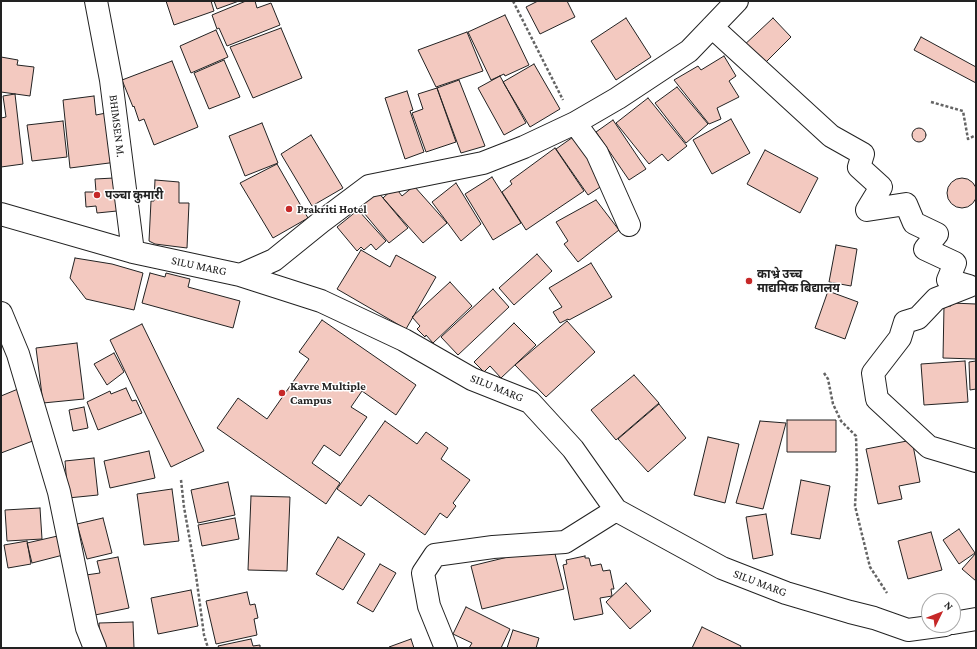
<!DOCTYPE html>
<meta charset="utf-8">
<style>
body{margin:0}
#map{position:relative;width:977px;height:649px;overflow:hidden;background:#fff;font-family:"Crimson Pro",serif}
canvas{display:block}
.frame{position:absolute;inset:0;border:2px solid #222;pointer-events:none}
.north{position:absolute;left:921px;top:593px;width:40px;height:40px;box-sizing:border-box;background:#fff;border:1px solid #a7a7a7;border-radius:50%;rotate:47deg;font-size:11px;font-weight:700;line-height:16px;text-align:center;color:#222}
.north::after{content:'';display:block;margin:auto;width:14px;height:18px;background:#c62828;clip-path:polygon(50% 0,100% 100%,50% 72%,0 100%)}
</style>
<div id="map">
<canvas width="977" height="649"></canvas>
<div class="frame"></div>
<div class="north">N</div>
</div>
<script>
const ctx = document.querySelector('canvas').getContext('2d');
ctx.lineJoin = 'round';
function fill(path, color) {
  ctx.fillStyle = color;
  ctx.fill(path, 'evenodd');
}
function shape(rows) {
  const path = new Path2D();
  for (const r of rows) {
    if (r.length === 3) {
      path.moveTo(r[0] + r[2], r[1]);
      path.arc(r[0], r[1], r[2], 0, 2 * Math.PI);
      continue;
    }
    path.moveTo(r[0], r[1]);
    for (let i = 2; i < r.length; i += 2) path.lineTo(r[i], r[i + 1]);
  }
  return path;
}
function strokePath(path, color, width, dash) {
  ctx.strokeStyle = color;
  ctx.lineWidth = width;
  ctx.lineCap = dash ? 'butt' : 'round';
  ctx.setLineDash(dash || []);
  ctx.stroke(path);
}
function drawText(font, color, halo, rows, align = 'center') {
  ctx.font = font + ' "Crimson Pro","Noto Sans Devanagari",serif';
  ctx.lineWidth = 3;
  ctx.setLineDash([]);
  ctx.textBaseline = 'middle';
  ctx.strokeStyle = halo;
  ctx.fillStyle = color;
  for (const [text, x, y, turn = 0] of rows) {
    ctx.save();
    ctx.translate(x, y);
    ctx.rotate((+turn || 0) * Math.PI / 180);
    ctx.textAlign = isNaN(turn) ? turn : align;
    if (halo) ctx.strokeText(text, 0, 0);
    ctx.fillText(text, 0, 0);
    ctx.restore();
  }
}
const building = shape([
 [166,1,211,1,214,11,174,25,166,1],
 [214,1,239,1,217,9,214,1],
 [246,1,255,1,257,8,271,3,280,25,227,46,219,28,217,29,212,15,246,1],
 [538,1,567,1,575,17,540,34,526,7,538,1],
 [505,15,529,65,505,76,504,74,491,80,468,32,505,15],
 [626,18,651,57,616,80,591,41,626,18],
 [773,18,791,37,760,68,741,48,773,18],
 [281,28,302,78,253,98,230,47,281,28],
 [216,30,228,57,191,73,180,46,216,30],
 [467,32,483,71,436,87,418,50,467,32],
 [921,37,976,67,976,83,914,50,921,37],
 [724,56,736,76,729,81,739,97,717,108,721,119,709,124,674,80,698,66,701,70,724,56],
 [1,57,18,60,17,65,34,67,30,96,1,92,1,57],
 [224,60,240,97,209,109,194,73,224,60],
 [172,61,198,127,154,145,144,119,139,121,134,106,133,107,122,80,172,61],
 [534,64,560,109,530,127,503,82,534,64],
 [500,76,526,123,504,135,478,88,500,76],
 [459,80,485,146,461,153,437,88,459,80],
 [677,87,708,124,686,143,655,103,677,87],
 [437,88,456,142,426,152,412,113,423,109,418,94,437,88],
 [407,91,413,110,410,111,424,152,405,159,385,98,407,91],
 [15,94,23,164,1,167,1,118,6,117,3,96,15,94],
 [94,96,96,115,111,112,117,162,70,168,63,100,94,96],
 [648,98,687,146,668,161,662,154,649,164,616,123,648,98],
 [731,119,750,153,712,174,693,140,731,119],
 [613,120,646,169,629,180,596,132,613,120],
 [63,121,67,157,32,161,27,125,63,121],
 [262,123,278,163,245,176,229,136,262,123],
 [919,135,7],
 [311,135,343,188,312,206,281,154,311,135],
 [576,135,608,182,588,195,556,149,576,135],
 [555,148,584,191,526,230,502,192,512,184,510,181,555,148],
 [765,150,818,178,800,213,747,184,765,150],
 [277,164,308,218,273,238,240,183,277,164],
 [492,177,521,223,493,240,465,194,492,177],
 [114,178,117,211,97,213,96,206,86,207,85,192,96,192,95,179,114,178],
 [962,193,15],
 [155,180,179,182,179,203,189,203,187,248,155,244,149,241,151,201,154,201,155,180],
 [456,183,481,224,461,241,432,202,456,183],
 [414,186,447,223,423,243,383,198,395,187,402,196,414,186],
 [378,192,408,228,389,243,359,207,378,192],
 [596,200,619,230,578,262,564,244,568,241,556,222,596,200],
 [358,210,386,241,376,250,371,244,364,250,361,247,357,251,337,227,358,210],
 [836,245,857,249,851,286,829,282,836,245],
 [361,250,390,267,396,255,436,277,406,329,337,289,361,250],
 [537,254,552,271,514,305,499,288,537,254],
 [75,258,112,264,143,273,134,310,86,299,70,278,75,258],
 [591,263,612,297,569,320,568,319,560,323,553,312,562,307,549,288,591,263],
 [150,273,165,277,166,273,190,279,188,287,240,301,233,328,142,303,150,273],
 [450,282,472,306,433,343,426,335,425,337,417,329,420,326,412,317,450,282],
 [493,289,509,307,458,355,441,337,493,289],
 [828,291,858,302,845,339,815,328,828,291],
 [951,303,976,304,976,359,943,358,944,306,951,306,951,303],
 [322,320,416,385,396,415,362,391,351,407,367,417,340,456,324,445,312,463,340,483,326,504,217,428,238,398,267,419,309,359,299,352,322,320],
 [567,321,595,352,546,397,515,365,567,321],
 [514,323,536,345,501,378,490,366,484,372,474,362,514,323],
 [142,324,204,451,171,467,110,340,142,324],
 [77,343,84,399,43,403,36,348,77,343],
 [114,353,124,372,107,385,94,364,114,353],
 [965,361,968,402,924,405,921,364,965,361],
 [976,361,976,389,970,390,969,362,976,361],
 [634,375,659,403,616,440,591,410,634,375],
 [126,388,132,401,136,400,142,413,98,430,87,402,110,391,111,394,126,388],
 [18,389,38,439,1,453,1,396,18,389],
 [659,404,686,438,648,472,618,439,659,404],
 [84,407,88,428,73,431,69,410,84,407],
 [787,420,836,420,836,452,787,452,787,420],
 [385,421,417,444,426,432,448,448,441,459,470,480,453,503,456,506,447,518,440,513,425,535,369,495,361,506,337,489,385,421],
 [760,421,786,423,763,509,736,503,760,421],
 [708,437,739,444,725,503,694,495,708,437],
 [912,440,920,482,899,486,902,499,878,504,866,449,912,440],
 [149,451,155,478,110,488,104,461,149,451],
 [94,458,98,495,68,498,65,461,94,458],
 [801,480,830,486,820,539,791,534,801,480],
 [228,482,235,515,198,523,191,490,228,482],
 [172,489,179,541,144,545,137,494,172,489],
 [251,496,290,497,287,571,248,570,251,496],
 [40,508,42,539,7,541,5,510,40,508],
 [766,514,773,555,753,559,746,517,766,514],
 [103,518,112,553,87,559,77,524,103,518],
 [235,518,239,539,202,546,198,525,235,518],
 [959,529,975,553,959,564,943,540,959,529],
 [931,532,942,570,908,579,898,541,931,532],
 [62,535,67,554,32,563,27,543,62,535],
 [338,537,365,554,343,590,316,574,338,537],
 [27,541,31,564,8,568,4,545,27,541],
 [553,546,564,589,482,609,471,566,553,546],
 [976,553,976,581,962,569,976,553],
 [585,556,585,558,589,558,591,566,601,564,603,571,610,570,614,589,611,589,612,596,600,598,603,614,574,620,563,565,567,564,566,560,585,556],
 [118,557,129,608,95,615,86,575,100,573,97,561,118,557],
 [380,564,396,573,373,612,357,603,380,564],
 [626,583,651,611,630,629,606,602,626,583],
 [191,590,198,626,158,634,151,598,191,590],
 [247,592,250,605,255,604,258,618,254,619,257,635,216,644,206,601,247,592],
 [466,607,510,629,501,648,469,648,472,643,453,634,466,607],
 [133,622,134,648,100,648,99,623,133,622],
 [702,627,741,646,740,648,692,648,702,627],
 [513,630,539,638,536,648,507,648,513,630],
 [251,639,253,646,260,645,260,648,219,648,218,646,251,639],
 [411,639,414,648,389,648,389,647,411,639]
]);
const path = shape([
 [513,1,563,100],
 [931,102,963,111,968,139,976,135],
 [824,373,828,379,833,404,841,421,856,436,857,470,855,506,870,567,887,593],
 [181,480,184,507,196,575,204,635,208,648]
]);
const minor = shape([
 [96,1,111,80,133,252],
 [712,27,831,136,863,154,859,167,881,187,867,210,906,204,914,223,937,234,925,249,955,263,948,280,969,286,936,299,918,318,905,322,900,338,873,373,877,399,929,447,976,461],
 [575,123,597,153,629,225],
 [1,214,133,252,240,275,321,301,404,340,472,379,530,402,573,449,616,510,722,568,786,593,850,612,874,618,908,630,945,625],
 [240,275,274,260,321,222,369,186,483,163,524,147,575,123,618,98,689,51,737,1],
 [1,313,18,354,59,492,87,628,95,648],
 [953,623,976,619],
 [446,648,429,606,423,573,435,555,493,547,565,542,616,510]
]);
const markers = [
 [97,195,4,"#c62828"],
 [289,209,4,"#c62828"],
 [749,281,4,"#c62828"],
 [282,393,4,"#c62828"]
];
const streetNames = [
 ["BHIMSEN M.",117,126,83],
 ["SILU MARG",199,266,12],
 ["SILU MARG",497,388,22],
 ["SILU MARG",760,583,21]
];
const poiNames = [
 ["पञ्चा कुमारी",105,195],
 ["Prakriti Hotel",297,209],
 ["काभ्रे उच्च",757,274],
 ["माद्यमिक बिद्यालय",757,288],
 ["Kavre Multiple",290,386],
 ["Campus",290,400]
];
fill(building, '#f3c9c0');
strokePath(building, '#222', 1);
strokePath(minor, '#222', 24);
strokePath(path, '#646464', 2.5, [3, 2]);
strokePath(minor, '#fff', 22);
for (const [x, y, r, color] of markers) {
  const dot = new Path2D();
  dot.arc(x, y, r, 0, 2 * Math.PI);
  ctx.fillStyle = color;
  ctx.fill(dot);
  strokePath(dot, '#fff', 1.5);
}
drawText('12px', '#222', '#fff', streetNames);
drawText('bold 12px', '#222', '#fff', poiNames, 'left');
</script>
